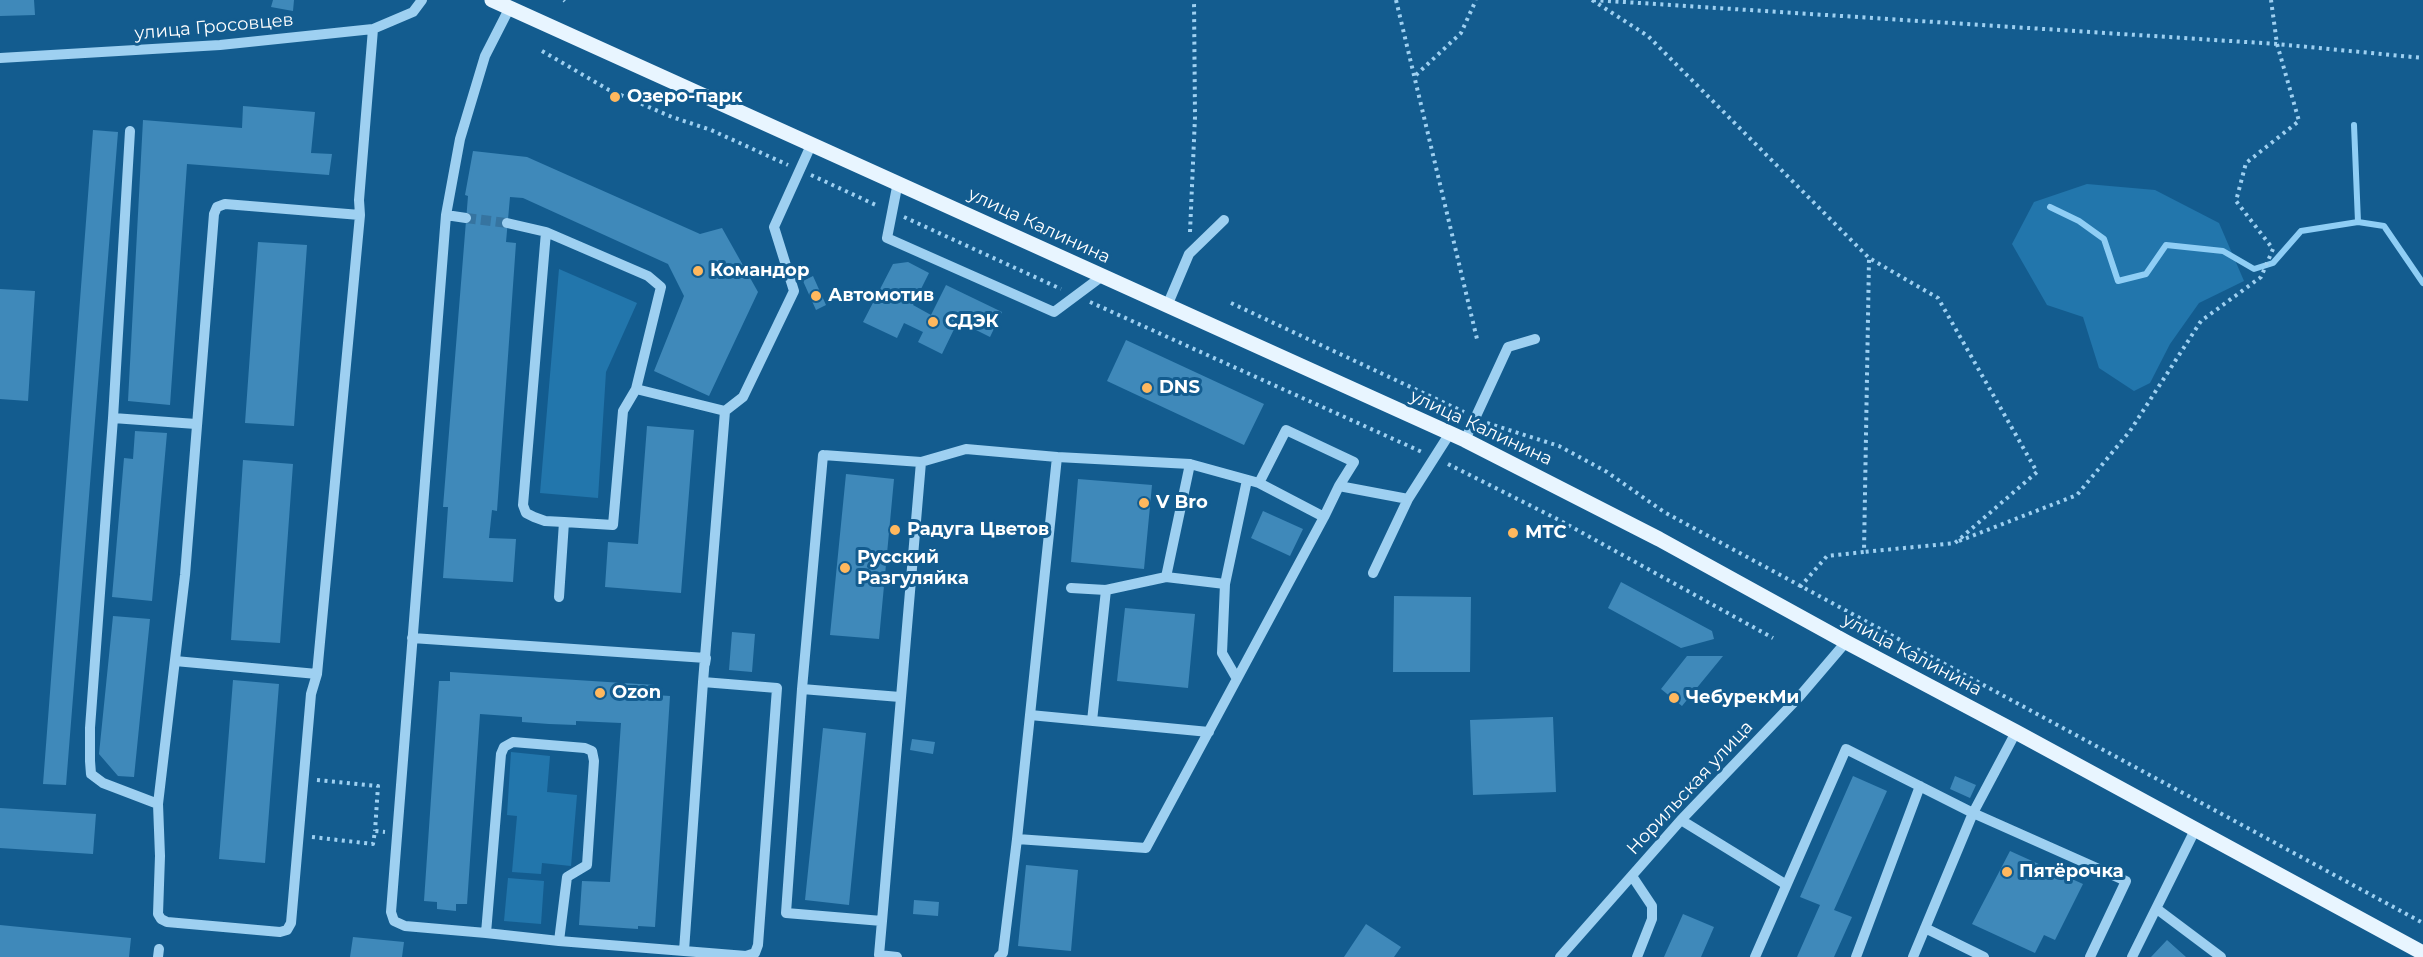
<!DOCTYPE html>
<meta charset="utf-8">
<style>
body{margin:0}
canvas{display:block;background:#135c8f}
</style>
<canvas width="2423" height="957"></canvas>
<script>
const ctx = document.querySelector('canvas').getContext('2d');
ctx.lineJoin = 'round';
function fill(path, color) {
  ctx.fillStyle = color;
  ctx.fill(path, 'evenodd');
}
function shape(rows) {
  const path = new Path2D();
  for (const r of rows) {
    path.moveTo(r[0], r[1]);
    for (let i = 2; i < r.length; i += 2) path.lineTo(r[i], r[i + 1]);
  }
  return path;
}
function strokePath(path, color, width, dash) {
  ctx.strokeStyle = color;
  ctx.lineWidth = width;
  ctx.lineCap = dash ? 'butt' : 'round';
  ctx.setLineDash(dash || []);
  ctx.stroke(path);
}
function drawText(font, color, halo, rows, align = 'center') {
  ctx.font = font + ' Montserrat,sans-serif';
  ctx.lineWidth = 6;
  ctx.setLineDash([]);
  ctx.textBaseline = 'middle';
  ctx.strokeStyle = halo;
  ctx.fillStyle = color;
  for (const [text, x, y, turn = 0] of rows) {
    ctx.save();
    ctx.translate(x, y);
    ctx.rotate((+turn || 0) * Math.PI / 180);
    ctx.textAlign = isNaN(turn) ? turn : align;
    if (halo) ctx.strokeText(text, 0, 0);
    ctx.fillText(text, 0, 0);
    ctx.restore();
  }
}
const green = shape([
 [2087,184,2155,190,2219,223,2244,281,2199,303,2170,344,2150,383,2134,391,2099,368,2083,317,2047,305,2012,244,2034,202],
 [559,269,637,303,606,372,598,498,540,493],
 [511,752,550,756,547,792,577,795,571,866,542,863,541,874,512,872,517,816,507,815],
 [508,878,544,881,541,924,504,921]
]);
const stream = shape([
 [2354,125,2358,222],
 [2050,207,2079,221,2104,239,2118,281,2146,274,2166,245,2223,251,2254,269,2273,263,2301,231,2358,222,2384,226,2423,283]
]);
const building = shape([
 [0,0,34,0,35,15,0,16],
 [273,0,294,0,293,11,271,7],
 [243,106,315,112,311,153,332,154,329,175,187,164,170,405,128,401,143,120,242,128],
 [93,130,118,132,66,785,43,784],
 [473,151,527,157,700,234,722,228,758,292,709,396,654,371,684,296,668,264,523,198,510,197,506,242,516,243,497,511,492,510,489,538,516,539,513,582,443,578,448,507,443,507,468,196,465,195],
 [258,242,307,245,294,426,245,423],
 [908,262,929,273,913,305,931,315,946,285,1002,312,990,337,958,321,942,354,918,342,923,332,904,323,897,338,863,322,893,264],
 [813,276,826,305,816,310,803,281],
 [0,289,35,291,28,401,0,399],
 [1126,340,1264,404,1244,445,1107,381],
 [647,426,694,430,681,593,605,587,608,542,638,544],
 [135,431,167,433,152,601,112,597,124,458,133,459],
 [243,460,293,464,280,643,231,640],
 [846,474,894,479,879,639,830,635],
 [1078,479,1152,485,1144,569,1071,562],
 [1263,511,1303,529,1290,556,1251,538],
 [1621,582,1712,631,1714,639,1681,648,1608,608],
 [1394,596,1471,597,1470,672,1393,672],
 [1125,608,1195,614,1188,688,1117,681],
 [113,616,150,619,134,777,118,776,99,754],
 [732,632,755,634,752,672,729,670],
 [1687,656,1723,656,1682,706,1661,689],
 [450,672,655,685,655,695,670,696,655,927,638,926,638,929,579,925,582,881,610,882,621,723,576,721,576,725,549,724,522,722,522,717,480,714,467,904,456,904,456,911,437,909,437,902,424,901,439,681,450,681],
 [233,680,279,684,265,863,219,859],
 [1553,717,1556,792,1473,795,1470,720],
 [823,728,866,733,849,905,805,900],
 [912,739,935,742,933,754,910,750],
 [1853,776,1887,791,1834,910,1852,917,1834,957,1797,957,1820,905,1800,897],
 [1955,776,1976,785,1970,798,1950,789],
 [0,808,96,814,93,854,0,848],
 [2010,851,2083,884,2055,940,2044,935,2035,953,1972,924],
 [1026,865,1078,870,1071,951,1018,946],
 [914,900,939,902,938,916,913,914],
 [1683,914,1714,927,1701,957,1664,957],
 [1366,924,1401,947,1394,957,1344,957],
 [0,925,131,938,129,957,0,957],
 [353,937,404,942,402,957,350,957],
 [2167,940,2186,957,2151,957]
]);
const minorTunnel = shape([
 [466,218,507,223]
]);
const path = shape([
 [564,0,565,1],
 [1396,0,1477,339],
 [1592,0,1648,36,1869,258,1938,298,2037,472,1955,543,1864,552],
 [1593,0,2277,44,2423,58],
 [542,51,609,90,672,117,711,130,788,165],
 [1416,75,1461,33,1476,0],
 [811,175,878,206],
 [904,217,1061,289],
 [1190,232,1195,117,1194,0],
 [1090,302,1422,452],
 [1231,303,1464,412],
 [1487,423,1559,446,1607,472,1664,512,2423,923],
 [1448,464,1559,520,1773,638],
 [1959,541,2077,495,2130,431,2201,321,2261,277,2273,249,2236,201,2246,163,2299,121,2277,44,2271,0],
 [1800,587,1827,556,1864,552,1869,259],
 [317,780,378,786,375,831],
 [312,837,373,844,375,831,385,832]
]);
const minor = shape([
 [0,58,220,45,373,29,413,12,422,0],
 [130,131,113,418,90,728,90,761,91,774,103,783,158,804],
 [898,182,887,238,1054,312,1101,277],
 [360,215,225,204,217,207,214,214,185,575,158,804,160,856,158,914,161,919,167,922,280,932,287,930,291,923,311,694,317,674,360,215,359,200,373,29],
 [446,215,466,218],
 [507,223,546,232,523,505,526,513,534,517,545,521,564,522,559,597],
 [546,232,648,276,661,287,636,389,725,411],
 [1167,306,1189,254,1224,220],
 [113,418,196,424],
 [1465,440,1508,347,1535,339],
 [823,455,921,462,882,921,786,913,802,689,823,455],
 [921,462,966,449,1057,457],
 [1190,464,1166,577,1225,584,1222,653,1237,679],
 [1259,483,1286,430,1354,462,1339,486],
 [564,522,613,525,623,411,636,389],
 [1373,573,1408,499,1450,433],
 [1225,584,1247,480],
 [1071,588,1106,590,1166,577],
 [412,638,706,658,705,664],
 [175,661,317,674],
 [703,682,725,411,743,397,794,291,774,227,812,143],
 [802,689,900,697],
 [1092,721,1106,590],
 [1209,732,1030,715,1057,457,1190,464,1259,483,1324,517,1339,486,1408,499],
 [1681,820,1785,884],
 [1017,839,1030,715],
 [1632,876,1652,906,1652,919,1637,957],
 [2157,909,2221,957],
 [882,921,879,955,897,957],
 [1925,928,1984,957],
 [486,933,405,926,394,921,391,912,446,215,460,139,485,56,509,9],
 [559,941,567,877,587,865,594,761,592,751,585,748,513,742,504,747,501,754,486,933,559,941,684,951,703,682,777,688,758,945,755,953,746,956,684,951],
 [158,957,159,949],
 [999,957,1003,953,1017,839,1146,848,1324,517],
 [1560,957,1681,820,1799,697,1846,642],
 [1755,957,1846,749,1973,813,2126,881,2090,957],
 [1856,957,1920,786],
 [1913,957,1973,813,2016,732],
 [2132,957,2195,830]
]);
const major = shape([
 [492,0,1465,440,1659,539,1846,642,2016,732,2423,953]
]);
const markers = [
 [615,97,6,"#ffb85e"],
 [698,271,6,"#ffb85e"],
 [816,296,6,"#ffb85e"],
 [933,322,6,"#ffb85e"],
 [1147,388,6,"#ffb85e"],
 [1144,503,6,"#ffb85e"],
 [895,530,6,"#ffb85e"],
 [1513,533,6,"#ffb85e"],
 [845,568,6,"#ffb85e"],
 [600,693,6,"#ffb85e"],
 [1674,698,6,"#ffb85e"],
 [2007,872,6,"#ffb85e"]
];
const streetNames = [
 ["улица Гросовцев",214,27,-5],
 ["улица Калинина",1039,226,25],
 ["улица Калинина",1481,428,25],
 ["улица Калинина",1912,655,28],
 ["Норильская улица",1690,788,-47]
];
const poiNames = [
 ["Озеро-парк",627,97],
 ["Командор",710,271],
 ["Автомотив",828,296],
 ["СДЭК",945,322],
 ["DNS",1159,388],
 ["V Bro",1156,503],
 ["Радуга Цветов",907,530],
 ["МТС",1525,533],
 ["Русский",857,558],
 ["Разгуляйка",857,579],
 ["Ozon",612,693],
 ["ЧебурекМи",1686,698],
 ["Пятёрочка",2019,872]
];
fill(green, '#2276ac');
strokePath(stream, '#8fcef5', 6);
fill(building, '#3f89ba');
strokePath(minorTunnel, '#3674a0', 10, [10, 5]);
strokePath(path, '#9ed0f1', 4, [3, 4.5]);
strokePath(minor, '#9ed0f1', 10);
strokePath(major, '#e8f5ff', 15);
for (const [x, y, r, color] of markers) {
  const dot = new Path2D();
  dot.arc(x, y, r, 0, 2 * Math.PI);
  ctx.fillStyle = color;
  ctx.fill(dot);
  strokePath(dot, '#135c8f', 2);
}
drawText('18px', '#fff', '#135c8f', streetNames);
drawText('bold 18px', '#fff', '#135c8f', poiNames, 'left');
</script>
